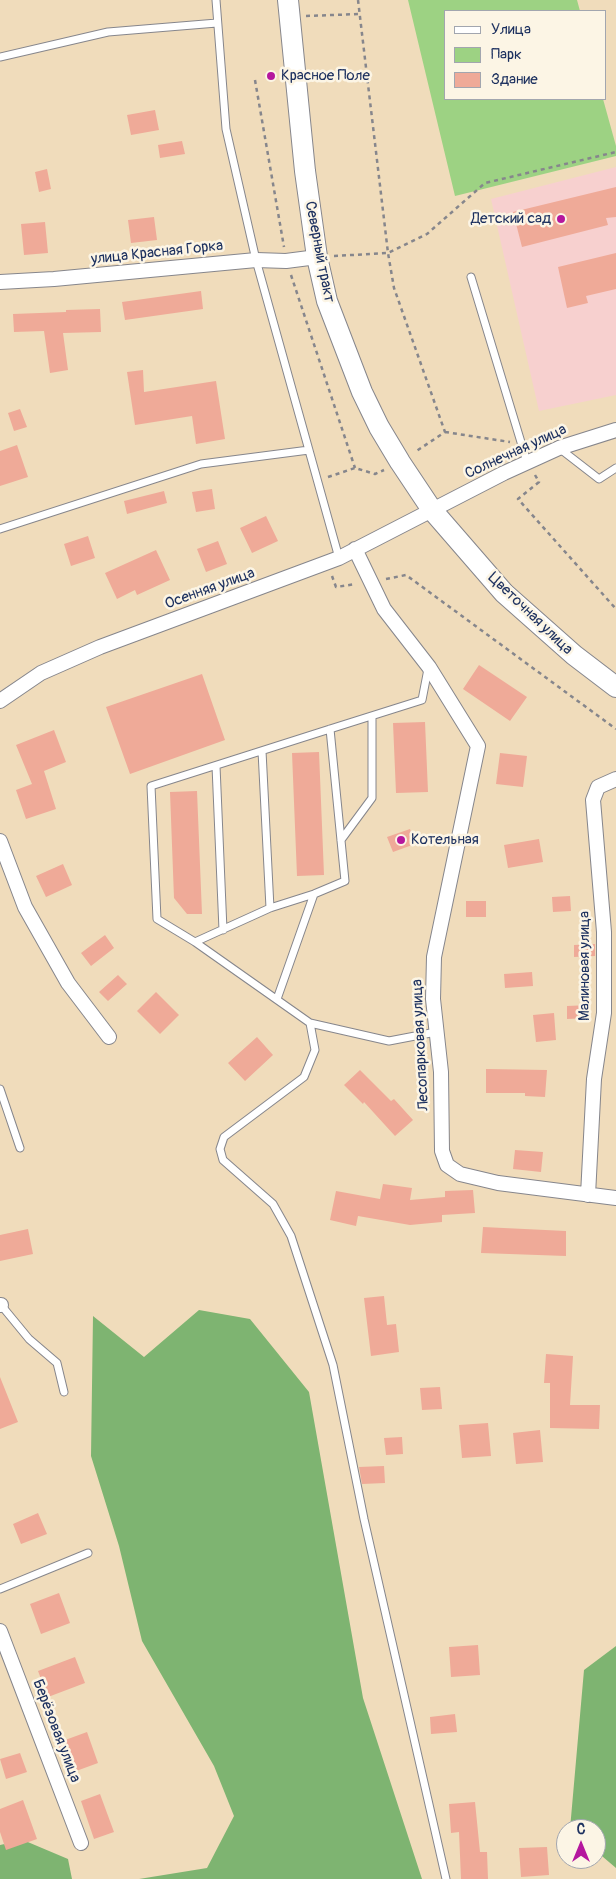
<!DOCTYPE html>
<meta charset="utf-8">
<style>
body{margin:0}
#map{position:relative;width:616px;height:1879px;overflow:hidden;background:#f0dcbb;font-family:Pangolin,sans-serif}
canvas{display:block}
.legend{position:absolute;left:444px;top:10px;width:162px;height:90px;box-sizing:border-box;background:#fcf5e5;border:1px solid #a2a6af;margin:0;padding:6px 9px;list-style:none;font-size:15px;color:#1b2f5e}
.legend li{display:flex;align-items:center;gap:10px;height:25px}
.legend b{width:25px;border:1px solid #a2a6af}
.north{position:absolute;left:556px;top:1819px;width:50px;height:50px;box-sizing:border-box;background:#fcf5e5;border:1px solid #a2a6af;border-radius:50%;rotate:0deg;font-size:14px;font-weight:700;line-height:20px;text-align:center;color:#1b2f5e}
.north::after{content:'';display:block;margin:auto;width:18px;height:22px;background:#b5179e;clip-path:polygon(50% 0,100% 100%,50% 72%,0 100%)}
</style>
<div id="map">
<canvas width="616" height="1879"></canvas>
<ul class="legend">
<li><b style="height:6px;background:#fff"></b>Улица</li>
<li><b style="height:14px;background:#9dd283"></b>Парк</li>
<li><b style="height:14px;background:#efaa98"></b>Здание</li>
</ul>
<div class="north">С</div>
</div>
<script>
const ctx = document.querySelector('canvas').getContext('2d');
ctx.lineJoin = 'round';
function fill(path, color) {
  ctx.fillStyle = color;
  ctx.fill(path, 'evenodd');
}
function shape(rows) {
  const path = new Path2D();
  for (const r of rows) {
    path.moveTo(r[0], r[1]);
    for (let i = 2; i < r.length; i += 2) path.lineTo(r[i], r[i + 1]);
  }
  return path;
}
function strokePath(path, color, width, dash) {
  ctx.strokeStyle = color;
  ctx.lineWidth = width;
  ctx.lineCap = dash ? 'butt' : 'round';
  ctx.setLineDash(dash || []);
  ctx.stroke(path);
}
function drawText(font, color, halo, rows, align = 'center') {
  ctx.font = font + ' Pangolin,sans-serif';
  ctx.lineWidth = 5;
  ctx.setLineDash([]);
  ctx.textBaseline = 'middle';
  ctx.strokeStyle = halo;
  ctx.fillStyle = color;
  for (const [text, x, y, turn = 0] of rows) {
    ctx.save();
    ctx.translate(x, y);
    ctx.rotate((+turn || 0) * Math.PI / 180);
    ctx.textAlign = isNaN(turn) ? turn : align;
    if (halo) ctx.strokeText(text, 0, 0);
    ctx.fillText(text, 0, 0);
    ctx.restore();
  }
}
const built = shape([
 [616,167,616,395,539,411,491,199]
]);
const green = shape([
 [408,0,577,0,580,11,445,11,445,99,603,99,616,146,616,156,455,196]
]);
const forest = shape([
 [199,1310,250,1319,309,1392,363,1698,422,1879,139,1879,207,1868,234,1816,214,1766,142,1641,119,1546,91,1456,93,1316,144,1357],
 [616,1646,616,1868,596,1851,596,1829,570,1829,584,1670],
 [23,1840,68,1859,72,1879,0,1879,0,1845]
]);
const building = shape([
 [155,110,159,130,131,135,127,115],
 [182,141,185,154,160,158,158,145],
 [47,169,51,189,39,192,35,172],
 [616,187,616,217,606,218,608,225,522,247,513,212],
 [154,217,157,240,131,243,128,220],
 [45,222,48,253,24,255,21,224],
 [616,253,616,289,586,296,588,303,567,308,558,267],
 [201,291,203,309,125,320,122,302],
 [100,309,101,332,63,333,68,370,50,373,44,331,14,332,13,314,66,312,66,310],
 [143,370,144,392,216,381,225,439,196,444,192,416,135,425,127,372],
 [20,409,27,427,14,431,8,413],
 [17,445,28,477,0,486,0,451],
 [212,489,215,509,196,512,192,492],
 [164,491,167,503,127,514,124,501],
 [266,516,278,541,252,553,240,528],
 [88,536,95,558,71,566,64,544],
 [218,541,227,564,206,572,197,549],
 [156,550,170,580,137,595,135,590,117,599,105,573],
 [479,665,527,697,510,721,463,689],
 [202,674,225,740,130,774,106,707],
 [425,722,428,792,396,793,393,723],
 [54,730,66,762,44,771,56,809,26,819,16,790,32,784,16,745],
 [319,752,324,875,297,876,292,753],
 [500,753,527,756,523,787,496,784],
 [197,791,202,914,187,914,174,898,170,792],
 [410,829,415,844,393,852,387,837],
 [539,839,543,862,508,868,504,845],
 [63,864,72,885,46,897,36,876],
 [570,896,571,911,553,912,552,897],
 [466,901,486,901,486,917,466,917],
 [105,935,114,948,91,966,81,953],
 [595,944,595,956,574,957,574,945],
 [532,972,533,986,505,988,504,974],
 [118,975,127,984,108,1001,99,992],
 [156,992,179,1015,160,1034,137,1011],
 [590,1005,590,1018,567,1019,567,1006],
 [554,1013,556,1040,536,1042,533,1015],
 [257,1037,273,1055,245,1081,228,1063],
 [486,1069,547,1070,545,1097,525,1096,525,1093,486,1093],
 [360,1070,391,1101,394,1099,413,1120,395,1136,364,1102,363,1104,344,1085],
 [515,1150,543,1152,541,1172,513,1169],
 [383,1184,412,1188,410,1200,445,1197,445,1191,473,1190,475,1213,442,1215,442,1222,410,1225,358,1216,356,1226,330,1220,336,1191,380,1199],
 [483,1227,566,1231,566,1256,481,1253],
 [28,1229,33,1254,0,1261,0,1235],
 [384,1296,387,1325,396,1324,399,1352,371,1356,364,1298],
 [546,1354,573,1356,570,1405,600,1405,599,1429,550,1428,550,1383,544,1383],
 [0,1377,18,1422,0,1429],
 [440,1387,442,1409,422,1410,420,1388],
 [488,1423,491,1456,462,1458,459,1425],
 [540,1430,543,1462,516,1464,513,1433],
 [402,1437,403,1454,386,1455,384,1438],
 [384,1466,385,1483,362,1484,359,1467],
 [38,1513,47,1534,21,1544,13,1524],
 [59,1593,70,1623,41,1634,30,1604],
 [478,1645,480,1675,451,1677,449,1647],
 [75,1657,85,1683,48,1697,38,1671],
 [455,1714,457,1732,431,1734,430,1717],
 [87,1732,98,1763,68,1774,57,1743],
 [20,1753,27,1772,6,1779,0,1759],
 [100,1794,114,1832,94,1839,81,1801],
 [23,1800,37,1839,6,1850,0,1832,0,1809],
 [475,1802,480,1852,487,1852,488,1879,461,1879,459,1832,451,1833,449,1804],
 [547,1847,549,1875,521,1877,519,1848]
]);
const path = shape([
 [358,0,388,253,394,288,445,432,415,452],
 [306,16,360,14],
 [255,80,284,247],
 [334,256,388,253,427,234,485,183,616,152],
 [291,275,355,468],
 [445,432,510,442],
 [535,475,539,482,518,499,616,609],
 [328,477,355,468,375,474,384,470],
 [332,576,336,587,356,584],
 [386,579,406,575,616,729]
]);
const service = shape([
 [216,0,226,129,256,260,339,558],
 [0,57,108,32,217,23],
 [471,277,527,462],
 [559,448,599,479,616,468],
 [0,529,201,464,309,450],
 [330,729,345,881,314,894,270,908,195,942,157,919,151,786,330,729,422,700,428,669],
 [262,751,270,908],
 [216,766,223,930],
 [341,840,372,798,372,716],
 [195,942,310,1023,389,1041,436,1032],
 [277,999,314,894],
 [310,1023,315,1050,304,1077,224,1137,220,1149,223,1160,273,1204,291,1236,333,1365,364,1519,446,1879],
 [0,1089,20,1148],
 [1,1305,29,1339,57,1363,64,1392],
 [0,1589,88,1553]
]);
const minor = shape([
 [0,282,54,279,256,260,286,261,317,257],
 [355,549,384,609,429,667,478,746,434,957,433,999,441,1072,442,1151,447,1165,460,1174,498,1183,616,1198],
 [0,701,41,673,100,647,339,558,504,473,559,448,616,430],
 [0,841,25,907,68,983,109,1037],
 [588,1195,594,1079,604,1013,604,932,593,800,598,787,616,779],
 [0,1305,1,1305],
 [0,1631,81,1843]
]);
const secondary = shape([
 [288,0,305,171,317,257,327,301,362,392,379,427,400,462,432,510,504,593,574,655,616,687]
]);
const markers = [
 [271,76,5,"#b5179e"],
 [561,219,5,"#b5179e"],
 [401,840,5,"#b5179e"]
];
const poiNames = [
 ["Красное Поле",281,76],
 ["Детский сад",551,219,"right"],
 ["Котельная",411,840]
];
const streetNames = [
 ["Северный тракт",319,252,79],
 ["улица Красная Горка",157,253,-6],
 ["Солнечная улица",516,452,-25],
 ["Осенняя улица",210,589,-20],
 ["Цветочная улица",530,614,44],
 ["Малиновая улица",585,966,-90],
 ["Лесопарковая улица",421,1045,-93],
 ["Берёзовая улица",56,1731,69]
];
fill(built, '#f7d0cf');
fill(green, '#9dd283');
fill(forest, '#7eb471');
fill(building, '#efaa98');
strokePath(service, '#86868c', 9);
strokePath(minor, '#86868c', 16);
strokePath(secondary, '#86868c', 22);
strokePath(path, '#86868c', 2.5, [4, 4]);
strokePath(service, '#fff', 7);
strokePath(minor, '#fff', 14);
strokePath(secondary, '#fff', 20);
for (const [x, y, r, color] of markers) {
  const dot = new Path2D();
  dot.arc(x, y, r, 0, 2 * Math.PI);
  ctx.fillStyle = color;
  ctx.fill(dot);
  strokePath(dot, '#fcf5e5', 2);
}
drawText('15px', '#1b2f5e', '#fcf5e5', poiNames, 'left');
drawText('15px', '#1b2f5e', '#fcf5e5', streetNames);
</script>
